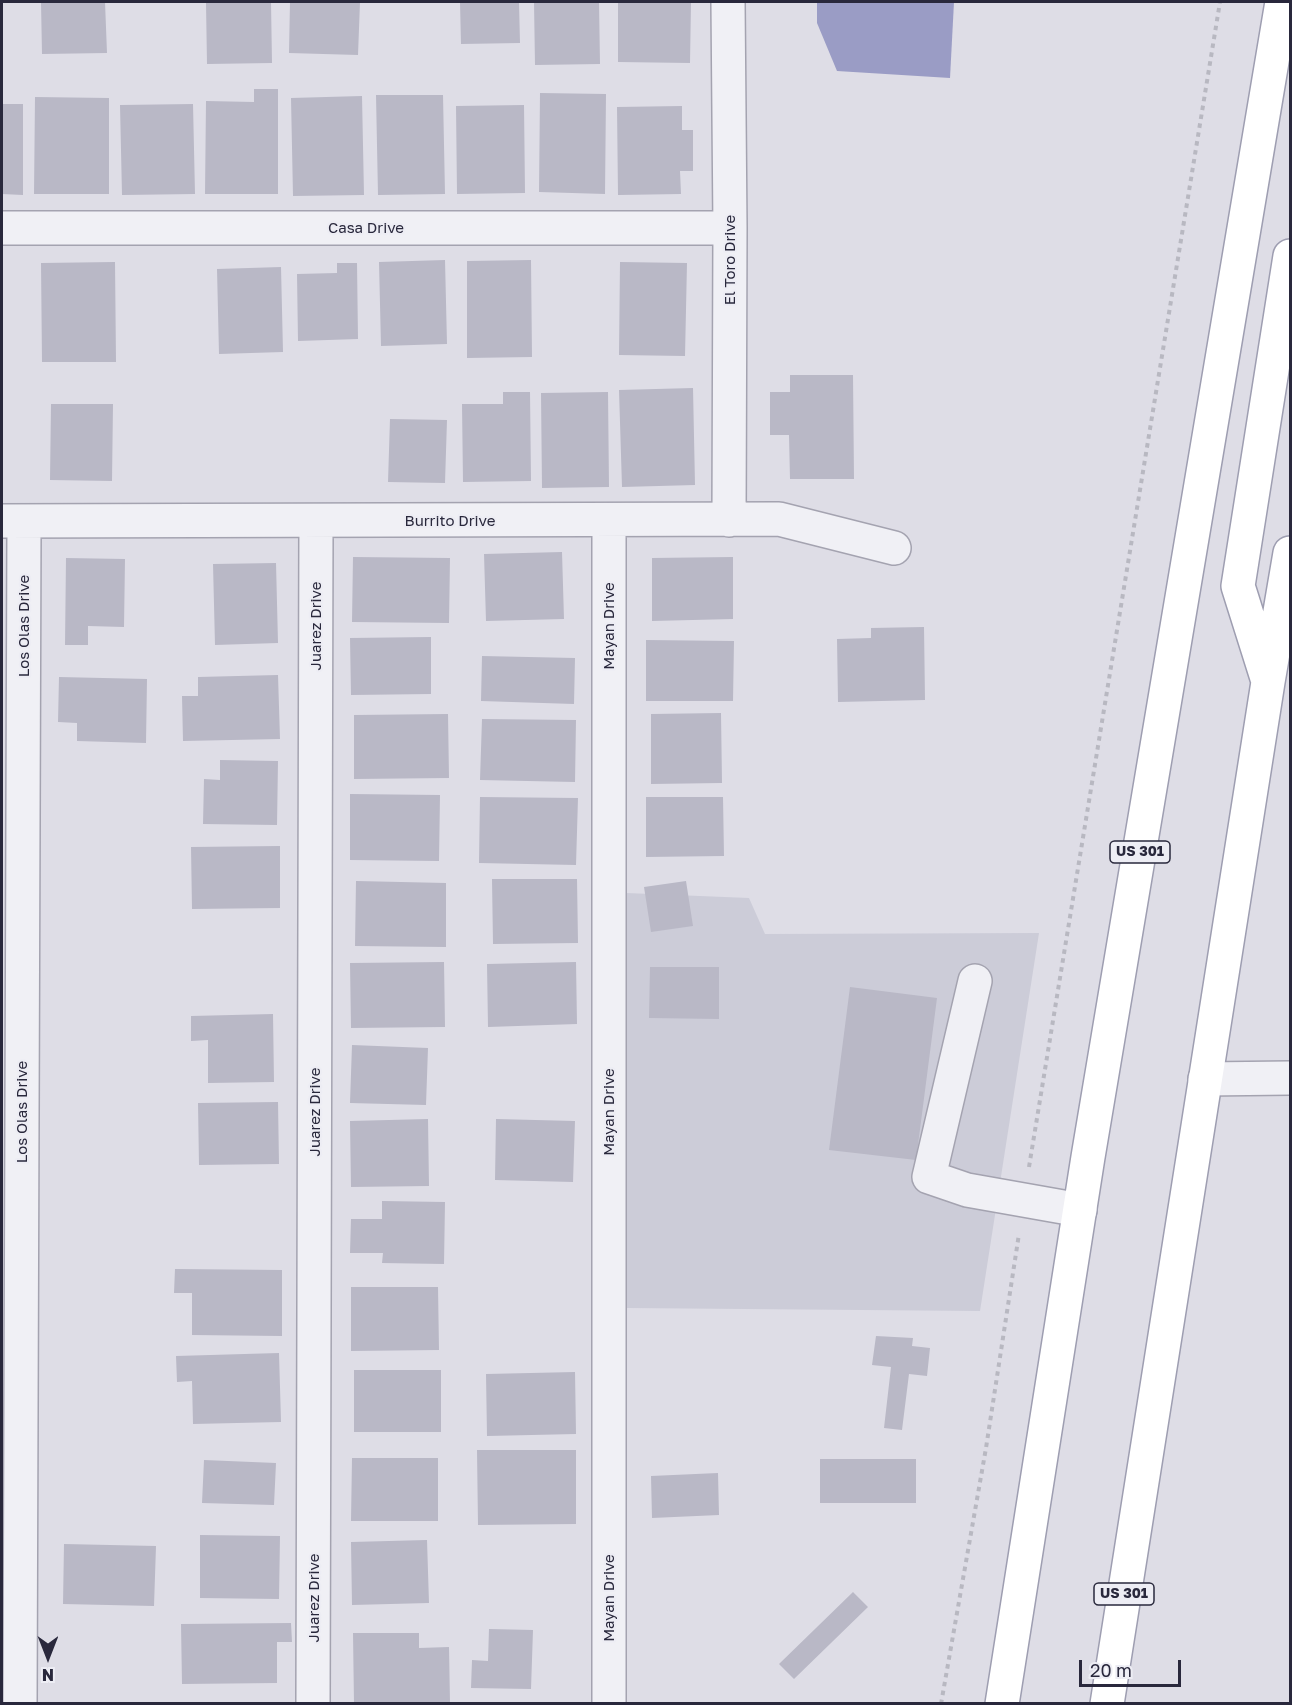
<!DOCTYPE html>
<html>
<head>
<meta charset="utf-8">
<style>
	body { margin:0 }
	#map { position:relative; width:1292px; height:1705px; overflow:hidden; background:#dedde6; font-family:"Golos Text",sans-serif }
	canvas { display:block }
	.frame { position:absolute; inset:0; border:3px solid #29283c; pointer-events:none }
	.north { position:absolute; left:18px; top:1627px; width:60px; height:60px; -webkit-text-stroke:4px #ededf4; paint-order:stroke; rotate:180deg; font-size:16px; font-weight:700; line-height:24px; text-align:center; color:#29283c }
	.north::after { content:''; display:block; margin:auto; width:21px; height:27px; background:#29283c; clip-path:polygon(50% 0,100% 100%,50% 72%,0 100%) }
	.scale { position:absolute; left:1079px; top:1660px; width:102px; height:27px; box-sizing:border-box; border:3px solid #29283c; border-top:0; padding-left:8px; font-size:18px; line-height:21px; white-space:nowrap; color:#29283c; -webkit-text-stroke:4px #ededf4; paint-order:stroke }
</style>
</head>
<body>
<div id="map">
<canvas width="1292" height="1705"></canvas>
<div class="frame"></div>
<div class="north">N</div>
<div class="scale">20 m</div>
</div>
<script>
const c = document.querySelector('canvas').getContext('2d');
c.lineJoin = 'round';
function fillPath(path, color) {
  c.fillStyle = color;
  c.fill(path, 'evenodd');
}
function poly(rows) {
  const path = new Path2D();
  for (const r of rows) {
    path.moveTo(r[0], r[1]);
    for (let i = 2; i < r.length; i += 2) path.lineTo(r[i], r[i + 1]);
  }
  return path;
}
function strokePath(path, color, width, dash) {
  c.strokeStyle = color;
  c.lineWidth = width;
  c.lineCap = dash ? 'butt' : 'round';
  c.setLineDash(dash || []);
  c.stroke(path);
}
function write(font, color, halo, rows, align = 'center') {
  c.font = font + ' "Golos Text",sans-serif';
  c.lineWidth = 4.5;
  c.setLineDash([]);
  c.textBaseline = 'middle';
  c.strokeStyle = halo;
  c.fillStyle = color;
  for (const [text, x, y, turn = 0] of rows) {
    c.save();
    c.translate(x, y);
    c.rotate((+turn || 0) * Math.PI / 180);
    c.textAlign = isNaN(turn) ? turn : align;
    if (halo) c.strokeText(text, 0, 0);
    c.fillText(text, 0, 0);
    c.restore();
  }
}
const built = poly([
	[626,893,749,898,765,934,1039,933,980,1311,627,1308]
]);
const water = poly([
	[817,2,954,2,950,78,837,71,817,23]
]);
const building = poly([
	[41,2,105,2,107,53,42,54],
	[228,2,271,2,272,63,207,64,206,3,228,3],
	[290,2,360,2,358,55,289,53],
	[460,2,519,2,520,43,461,44],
	[534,2,599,2,600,64,535,65],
	[618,2,691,2,690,63,618,62],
	[254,89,278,89,278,194,205,194,206,101,254,102],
	[540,93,606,94,605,194,539,192],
	[376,95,443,95,445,194,378,195],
	[362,96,364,195,293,196,291,98],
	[35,97,109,98,109,194,34,194],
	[2,104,23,104,23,195,2,194],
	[193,104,195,194,122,195,120,105],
	[524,105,525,193,457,194,456,106],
	[682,106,682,130,693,130,693,171,680,171,681,194,618,195,617,107],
	[445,260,447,344,381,346,379,262],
	[531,260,532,357,467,358,467,261],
	[115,262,116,362,42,362,41,263],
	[620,262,687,263,685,356,619,355],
	[337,263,357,263,358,339,298,341,297,274,337,273],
	[281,267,283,352,219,354,217,269],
	[790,375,853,375,854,479,790,479,789,435,770,435,770,392,790,392],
	[693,388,695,485,622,487,619,390],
	[503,392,530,392,531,481,463,482,462,404,503,404],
	[608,392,609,487,542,488,541,393],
	[51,404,113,404,112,481,50,480],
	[390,419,447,420,445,483,388,482],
	[562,552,564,619,486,621,484,554],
	[353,557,450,558,449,623,352,622],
	[733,557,733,619,652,621,652,558],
	[66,558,125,559,124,627,88,626,88,645,65,645],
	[276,563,278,643,215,645,213,564],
	[924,627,925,700,838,702,837,639,871,638,871,628],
	[431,637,431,694,351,695,350,638],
	[646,640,734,641,733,701,646,701],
	[482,656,575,658,574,704,481,701],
	[278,675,280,739,183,741,182,696,198,696,198,677],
	[59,677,147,679,146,743,77,741,77,723,58,722],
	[721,713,722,783,651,784,651,714],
	[448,714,449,778,354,779,354,715],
	[482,719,576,720,575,782,480,780],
	[220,760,278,761,277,825,203,824,204,779,220,780],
	[350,794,440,795,439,861,350,860],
	[480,797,578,798,576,865,479,863],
	[646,797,723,797,724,856,646,857],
	[280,846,280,908,192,909,191,847],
	[492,879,577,879,578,943,493,944],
	[356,881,446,883,446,947,355,946],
	[686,881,693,926,651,932,644,887],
	[444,962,445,1027,351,1028,350,963],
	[576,962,577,1024,488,1027,487,964],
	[650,967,719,967,719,1019,649,1018],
	[850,987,937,998,916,1160,829,1150],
	[273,1014,274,1082,208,1083,208,1040,191,1041,191,1016],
	[352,1045,428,1048,426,1105,350,1103],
	[278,1102,279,1164,199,1165,198,1103],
	[428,1119,429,1186,351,1187,350,1121],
	[496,1119,575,1121,573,1182,495,1180],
	[382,1201,445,1202,444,1264,382,1263,383,1253,350,1253,351,1219,382,1219],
	[175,1269,282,1270,282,1336,192,1335,192,1293,174,1293],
	[351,1287,438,1287,439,1350,351,1351],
	[876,1336,913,1338,912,1346,930,1348,927,1376,909,1374,902,1430,884,1428,891,1367,872,1365],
	[279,1353,281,1422,193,1424,192,1381,177,1382,176,1356],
	[354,1370,441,1370,441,1432,354,1432],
	[575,1372,576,1434,487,1436,486,1374],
	[477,1450,576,1450,576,1524,478,1525],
	[352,1458,438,1458,438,1521,351,1521],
	[820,1459,916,1459,916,1503,820,1503],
	[204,1460,276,1463,274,1505,202,1503],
	[718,1473,719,1515,652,1518,651,1476],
	[200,1535,280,1536,279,1599,200,1598],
	[427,1540,429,1603,352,1605,351,1542],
	[64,1544,156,1546,154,1606,63,1604],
	[853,1592,868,1607,794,1679,779,1664],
	[291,1623,292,1642,277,1642,277,1683,182,1684,181,1624],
	[489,1629,533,1630,531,1689,471,1688,472,1660,488,1661],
	[353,1633,419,1633,419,1648,449,1647,450,1703,354,1704]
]);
const path = poly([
	[1029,1167,1220,2],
	[941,1704,986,1448,1019,1234]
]);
const minor = poly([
	[728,2,730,228,729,520],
	[2,228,730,228],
	[2,521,779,519,894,548],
	[609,521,609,1704],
	[975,981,929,1177,967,1190,1080,1210],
	[1205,1079,1290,1078],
	[20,1704,24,521],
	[313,1704,316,521]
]);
const major = poly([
	[1267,678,1238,586,1290,256],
	[1002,1704,1088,1157,1282,2],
	[1107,1704,1268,682,1290,553]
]);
const shields = [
	[1140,852,60],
	[1124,1594,60]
];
const shieldNames = [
	["US 301",1140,852],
	["US 301",1124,1594]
];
const streetNames = [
	["Casa Drive",366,228],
	["El Toro Drive",730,260,-90],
	["Burrito Drive",450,521],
	["Los Olas Drive",24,626,-90],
	["Juarez Drive",316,626,-90],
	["Mayan Drive",609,626,-90],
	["Los Olas Drive",22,1112,-90],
	["Juarez Drive",315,1112,-90],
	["Mayan Drive",609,1112,-90],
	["Juarez Drive",314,1598,-90],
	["Mayan Drive",609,1598,-90]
];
fillPath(built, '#ccccd8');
fillPath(water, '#9a9cc5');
fillPath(building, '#b9b8c6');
strokePath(minor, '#a4a3b0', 36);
strokePath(major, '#9e9eb1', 36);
strokePath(path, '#b8b8c1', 4, [4.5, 4.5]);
strokePath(minor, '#f0f0f5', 33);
strokePath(major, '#fff', 33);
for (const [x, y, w] of shields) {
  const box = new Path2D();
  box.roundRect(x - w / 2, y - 11, w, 22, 4.5);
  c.fillStyle = '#ededf4';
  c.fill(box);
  strokePath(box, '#29283c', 1.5);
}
write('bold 14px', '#29283c', null, shieldNames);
write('15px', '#29283c', '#ededf4', streetNames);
</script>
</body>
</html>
